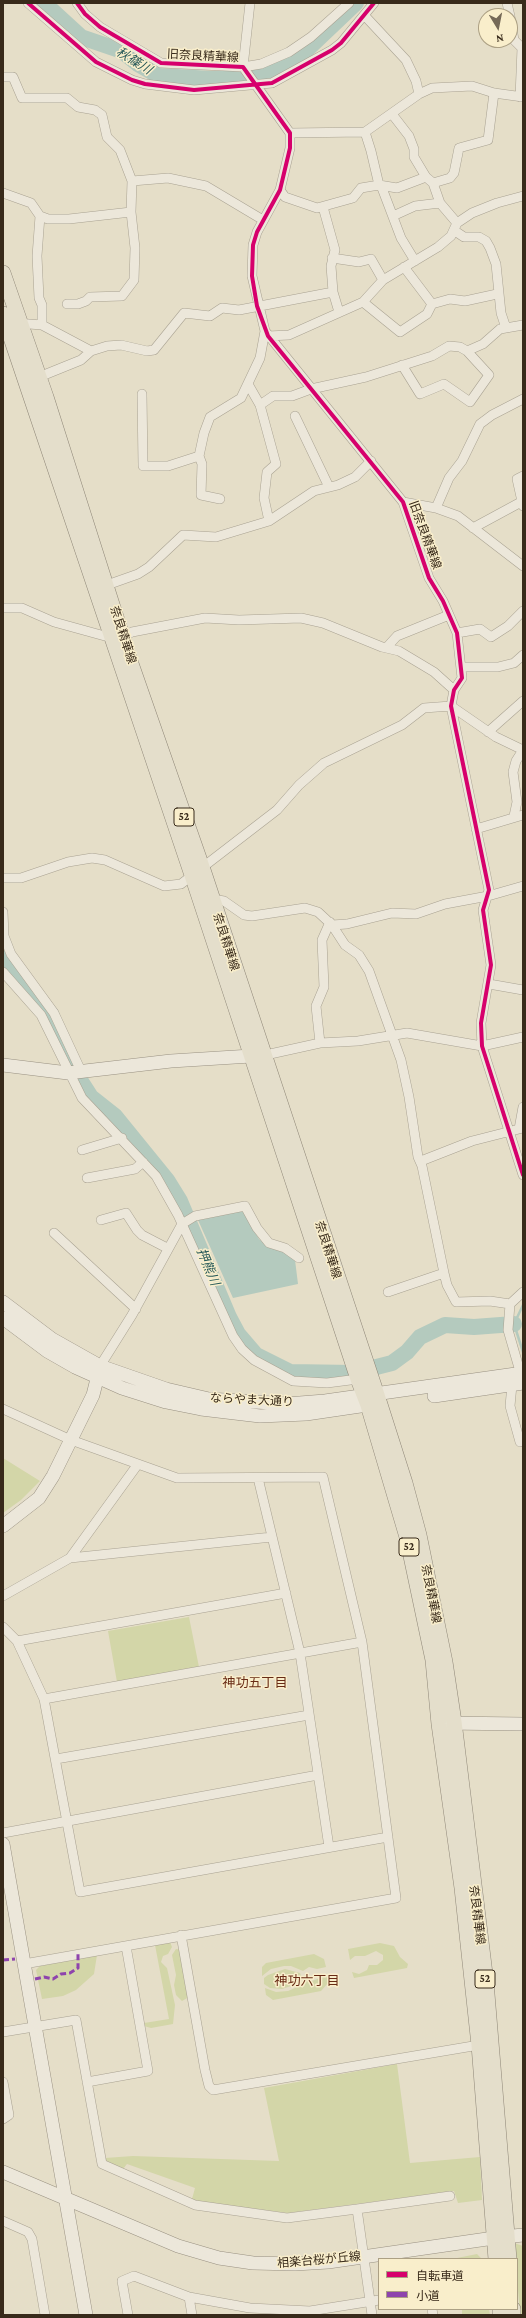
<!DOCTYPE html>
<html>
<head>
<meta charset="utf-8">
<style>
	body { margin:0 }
	#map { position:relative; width:526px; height:2318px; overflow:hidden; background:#e5dec8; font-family:"Crimson Pro","Noto Sans JP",serif }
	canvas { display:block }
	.frame { position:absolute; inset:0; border:4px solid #382a1a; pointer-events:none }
	.legend { position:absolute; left:378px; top:2258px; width:140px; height:52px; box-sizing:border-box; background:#f9eecb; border:1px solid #aca084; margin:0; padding:5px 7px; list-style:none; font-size:12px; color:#382a1a }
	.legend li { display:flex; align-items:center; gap:8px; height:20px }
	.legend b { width:20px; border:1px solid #aca084 }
	.north { position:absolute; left:478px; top:8px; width:40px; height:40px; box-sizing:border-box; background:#f9eecb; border:1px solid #aca084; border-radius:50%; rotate:170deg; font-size:11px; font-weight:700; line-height:16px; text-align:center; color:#382a1a }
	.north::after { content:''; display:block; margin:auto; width:14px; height:18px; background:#756957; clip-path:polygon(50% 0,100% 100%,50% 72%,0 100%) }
</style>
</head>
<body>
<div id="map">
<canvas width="526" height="2318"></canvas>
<div class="frame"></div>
<ul class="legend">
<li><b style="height:5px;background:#d6006c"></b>自転車道</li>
<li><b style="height:5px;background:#8e44ad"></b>小道</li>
</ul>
<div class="north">N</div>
</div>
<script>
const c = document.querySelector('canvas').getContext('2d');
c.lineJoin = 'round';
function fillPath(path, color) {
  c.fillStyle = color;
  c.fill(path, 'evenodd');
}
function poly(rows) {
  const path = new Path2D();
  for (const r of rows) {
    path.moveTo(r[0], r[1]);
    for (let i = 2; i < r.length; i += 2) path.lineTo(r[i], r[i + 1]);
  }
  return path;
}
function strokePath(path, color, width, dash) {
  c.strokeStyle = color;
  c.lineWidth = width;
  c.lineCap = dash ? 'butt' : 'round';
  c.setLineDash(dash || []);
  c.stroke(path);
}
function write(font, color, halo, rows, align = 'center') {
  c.font = font + ' "Crimson Pro","Noto Sans JP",serif';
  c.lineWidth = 3;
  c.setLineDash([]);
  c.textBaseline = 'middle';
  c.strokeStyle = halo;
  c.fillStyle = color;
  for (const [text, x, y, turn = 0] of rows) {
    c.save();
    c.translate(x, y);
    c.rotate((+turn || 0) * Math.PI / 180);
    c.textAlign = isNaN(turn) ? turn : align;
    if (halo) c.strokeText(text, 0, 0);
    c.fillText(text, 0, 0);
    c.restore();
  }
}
const green = poly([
	[3,1458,40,1481,21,1500,3,1513],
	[189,1617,199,1667,117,1682,108,1631],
	[170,1942,172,1947,168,1954,163,1956,161,1962,167,1968,175,2005,173,2024,151,2028,144,2026,144,2023,169,2019,155,1945],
	[380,1943,394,1946,400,1957,408,1964,407,1968,354,1978,352,1972,359,1974,367,1970,369,1965,377,1965,383,1960,383,1955,376,1951,365,1956,355,1956,350,1960,348,1949],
	[176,1949,181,1950,189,1997,182,2001,176,1995,174,1985,176,1975,172,1955],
	[314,1954,324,1959,326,1967,317,1969,309,1967,303,1971,291,1966,284,1966,271,1969,262,1976,262,1967,266,1963],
	[97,1955,94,1974,76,1990,63,1996,42,1999,36,1970,40,1966],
	[285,1969,300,1973,302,1979,294,1985,282,1989,270,1988,264,1984,264,1978,268,1975],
	[328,1975,328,1983,321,1991,273,2000,266,1995,265,1988,276,1992,288,1991,295,1988,305,1979,312,1981],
	[397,2064,410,2163,480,2157,482,2200,458,2203,454,2191,288,2213,201,2202,192,2199,195,2188,127,2164,123,2169,107,2162,105,2158,133,2156,279,2161,264,2088],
	[514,2243,523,2246,523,2315,520,2315],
	[477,2254,482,2259,458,2259,457,2258],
	[462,2309,489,2309,490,2315,462,2315]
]);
const water = poly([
	[242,1210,259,1239,268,1246,284,1252,295,1260,298,1284,233,1298,198,1220]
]);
const stream = poly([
	[523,1305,514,1324,523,1352]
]);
const river = poly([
	[44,3,81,37,122,51,138,64,159,76,212,79,239,78,268,71,296,60,356,3],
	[3,958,5,964,51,1014,73,1069,91,1097,115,1116,167,1180,180,1201,229,1317,238,1334,256,1355,290,1372,353,1373,392,1363,407,1352,420,1337,445,1325,474,1327,514,1324]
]);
const street = poly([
	[28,3,96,62,132,80,145,84,194,90,272,83,332,50,341,43,374,3],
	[77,3,85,14,100,27,161,63,243,67,261,64,289,52,311,37,349,3],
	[507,3,510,16],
	[364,15,406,60,416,81,419,94],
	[510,16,514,40,522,48,520,97],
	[243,67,290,133,290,148,280,190,257,232,253,245,252,276,265,331,403,502,429,578,443,601,457,633,462,678,454,690,451,706,489,890,483,910,491,965,481,1023,482,1046,523,1175],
	[243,67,250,3],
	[3,77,13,77,22,98,67,98,78,107,95,110,102,115,107,137,120,150,132,181,131,212,135,248,134,280,122,296,90,297,86,301,78,304,67,304],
	[392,114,409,136,414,149,414,157,426,177],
	[365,132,371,151,379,185,382,188,401,238,415,261],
	[290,133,365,132,419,94,432,88,472,86,494,93,523,97],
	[132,181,168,178,206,186,263,220],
	[433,183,440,203,457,223],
	[280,190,285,197,317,208,353,198,361,188,379,185,397,188,426,177,433,183,450,178,454,173,459,148,488,140,494,93],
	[3,193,31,203,40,216,37,256,39,298,42,305,42,325],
	[323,207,335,250,331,266,333,292,339,312],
	[40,216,48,219,69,219,131,212],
	[393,216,415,206,440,203],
	[455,231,464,237,479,237,486,241,490,248,496,264,501,313,506,328],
	[332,258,359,262,371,259,383,280],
	[404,267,432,304],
	[363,302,400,332,427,314,432,304,450,299,465,301,497,294],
	[16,323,42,325,91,351],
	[268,336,289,335,363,302,383,280,438,247,451,236,457,223,472,213,497,203,523,196],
	[402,365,420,394,444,384,470,402,489,375,467,351],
	[39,377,81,360,91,351,107,346,121,345,147,351,154,350,184,313,210,316,222,308,239,310,333,292],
	[248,384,260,405,276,464,267,472,264,498,269,521],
	[142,394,143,466,168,466,199,456,204,433,210,417,241,398,260,358,265,331],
	[260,405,273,396,292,396,311,389,366,377,432,356,449,346,460,347,467,351,483,344,500,329,523,325],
	[295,416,329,487],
	[199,456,202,464,201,495,220,499],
	[523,476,517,479,523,506],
	[403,502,436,508,458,516,523,566],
	[436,508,449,478,462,461,480,424,492,415,523,399],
	[473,528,521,502],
	[107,585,138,574,149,567,183,535,216,537,269,521,314,491,338,485,355,477,371,461],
	[3,608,22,608,54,622,112,638,123,637,132,632,205,618,239,620,301,618,323,623,382,647,399,651,434,672,454,690],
	[457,633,480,629,491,637,508,626,523,611],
	[387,647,397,636,449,615],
	[462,667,498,667,514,663,523,655],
	[488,732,523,701],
	[514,816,517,802,513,772,516,761,523,750],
	[476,829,523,815],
	[3,878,21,878,68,862,92,858,105,860,164,886,181,884,277,810,299,785,324,763,402,725,424,708,451,706,496,737,523,750],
	[212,899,224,901,244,915,252,916,305,908,318,912,332,925,345,945,359,955,369,971,401,1060,409,1097,418,1157,422,1166,444,1273],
	[3,912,4,936,11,954,54,1013,81,1071],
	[332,925,347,924,392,913,416,914,445,904,488,896,523,886],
	[3,972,41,1015,82,1098,156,1176,178,1215,233,1336,242,1349,254,1360,293,1381,327,1383,358,1379],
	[489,984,523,990],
	[320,1043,316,1006,324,987,322,940,330,922],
	[261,1056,320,1043,358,1041,407,1033,482,1046,523,1037],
	[519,1129,523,1107],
	[82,1150,122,1138],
	[421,1161,472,1141,523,1128],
	[87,1178,135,1169,143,1162],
	[101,1220,126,1213,137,1230,142,1235,167,1248],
	[54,1233,136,1309],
	[388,1292,444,1273,447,1285,456,1302,490,1301,510,1304],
	[523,1292,510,1304,508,1330,519,1368,523,1371],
	[100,1366,132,1315,182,1224,195,1216,245,1206,257,1228,269,1243,285,1248,299,1258],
	[512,1385,510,1406,520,1442],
	[3,1409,71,1440,177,1478,323,1477,362,1642,396,1898,24,1964],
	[258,1478,300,1653,329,1847],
	[70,1558,272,1537],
	[3,1596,70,1558,138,1464],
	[3,1627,17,1641,44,1699,80,1892,388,1837],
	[17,1641,286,1593],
	[44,1699,362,1642],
	[56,1759,309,1715],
	[3,1833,318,1775],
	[181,1935,205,2070,209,2086,213,2090,479,2045],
	[3,2032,76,2020,102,2164,195,2205,287,2218,357,2209,372,2315],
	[3,2082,9,2115,3,2119],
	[87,2082,148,2071,126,1946],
	[357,2209,450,2196],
	[3,2221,28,2232,32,2239,45,2315],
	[189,2297,192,2315],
	[432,2309,433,2315],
	[128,2315,122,2281,134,2276,189,2297,250,2308,310,2311,379,2300]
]);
const secondary = poly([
	[3,1065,68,1073,171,1061,251,1056],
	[3,1302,52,1339,100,1366,166,1389,209,1399,287,1404,325,1401,523,1373],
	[3,1318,47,1351,75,1367,122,1388,166,1402,201,1409,260,1416,306,1414,367,1405],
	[434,1396,523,1383],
	[3,1526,39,1498,53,1476,93,1395,99,1371],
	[445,1723,523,1724],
	[3,1844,86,2315],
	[3,2172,178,2246,219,2258,253,2263,295,2264,328,2262,494,2238,523,2235]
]);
const primary = poly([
	[3,273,46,397,129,658,202,867,377,1395,405,1483,419,1535,445,1662,454,1722,486,1982,509,2259],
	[3,314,192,875,358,1379,368,1405,407,1537,433,1660,439,1724,462,1888,479,2045,496,2259],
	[500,2309,500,2315],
	[513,2309,513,2315]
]);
const quiet = poly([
	[3,1960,15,1959],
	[35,1979,44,1977,53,1979,61,1974,70,1973,78,1968,78,1954]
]);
const cycleway = poly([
	[28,3,96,62,132,80,145,84,194,90,272,83,332,50,341,43,374,3],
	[77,3,85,14,100,27,161,63,243,67,290,133,290,148,280,190,257,232,253,245,252,276,257,306,268,336,403,502,429,578,443,601,457,633,462,678,454,690,451,706,489,890,483,910,491,965,481,1023,482,1046,523,1175]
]);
const shields = [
	[184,817,20],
	[409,1547,20],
	[485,1979,20]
];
const shieldNames = [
	["52",184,817],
	["52",409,1547],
	["52",485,1979]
];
const streetNames = [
	["旧奈良精華線",203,56,3],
	["旧奈良精華線",425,535,70],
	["奈良精華線",123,635,72],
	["奈良精華線",226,942,72],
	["奈良精華線",328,1250,72],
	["ならやま大通り",252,1400,3],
	["奈良精華線",431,1594,79],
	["奈良精華線",477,1915,83],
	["相楽台桜が丘線",319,2260,-5]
];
const waterNames = [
	["秋篠川",134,61,32],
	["押熊川",208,1267,67]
];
const neighbourhoodNames = [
	["神功五丁目",255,1683],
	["神功六丁目",307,1981]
];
fillPath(green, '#d3d6a8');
fillPath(water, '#b4cabe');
strokePath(stream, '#b4cabe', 2.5);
strokePath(river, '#b4cabe', 16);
strokePath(street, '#a9a292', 10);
strokePath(secondary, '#999182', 14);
strokePath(primary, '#8f8778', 16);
strokePath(street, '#ece7da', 9);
strokePath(secondary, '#ece7da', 13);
strokePath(primary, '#e4decb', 15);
strokePath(quiet, '#8e44ad', 3, [6, 3]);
strokePath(cycleway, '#d6006c', 4);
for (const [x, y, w] of shields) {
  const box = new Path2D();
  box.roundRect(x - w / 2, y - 9, w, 18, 3);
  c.fillStyle = '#f9eecb';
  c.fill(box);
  strokePath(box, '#382a1a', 1);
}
write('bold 11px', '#382a1a', null, shieldNames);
write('12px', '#382a1a', '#f9eecb', streetNames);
write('italic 13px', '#275959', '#f9eecb', waterNames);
write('13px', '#682b15', '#f9eecb', neighbourhoodNames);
</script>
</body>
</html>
